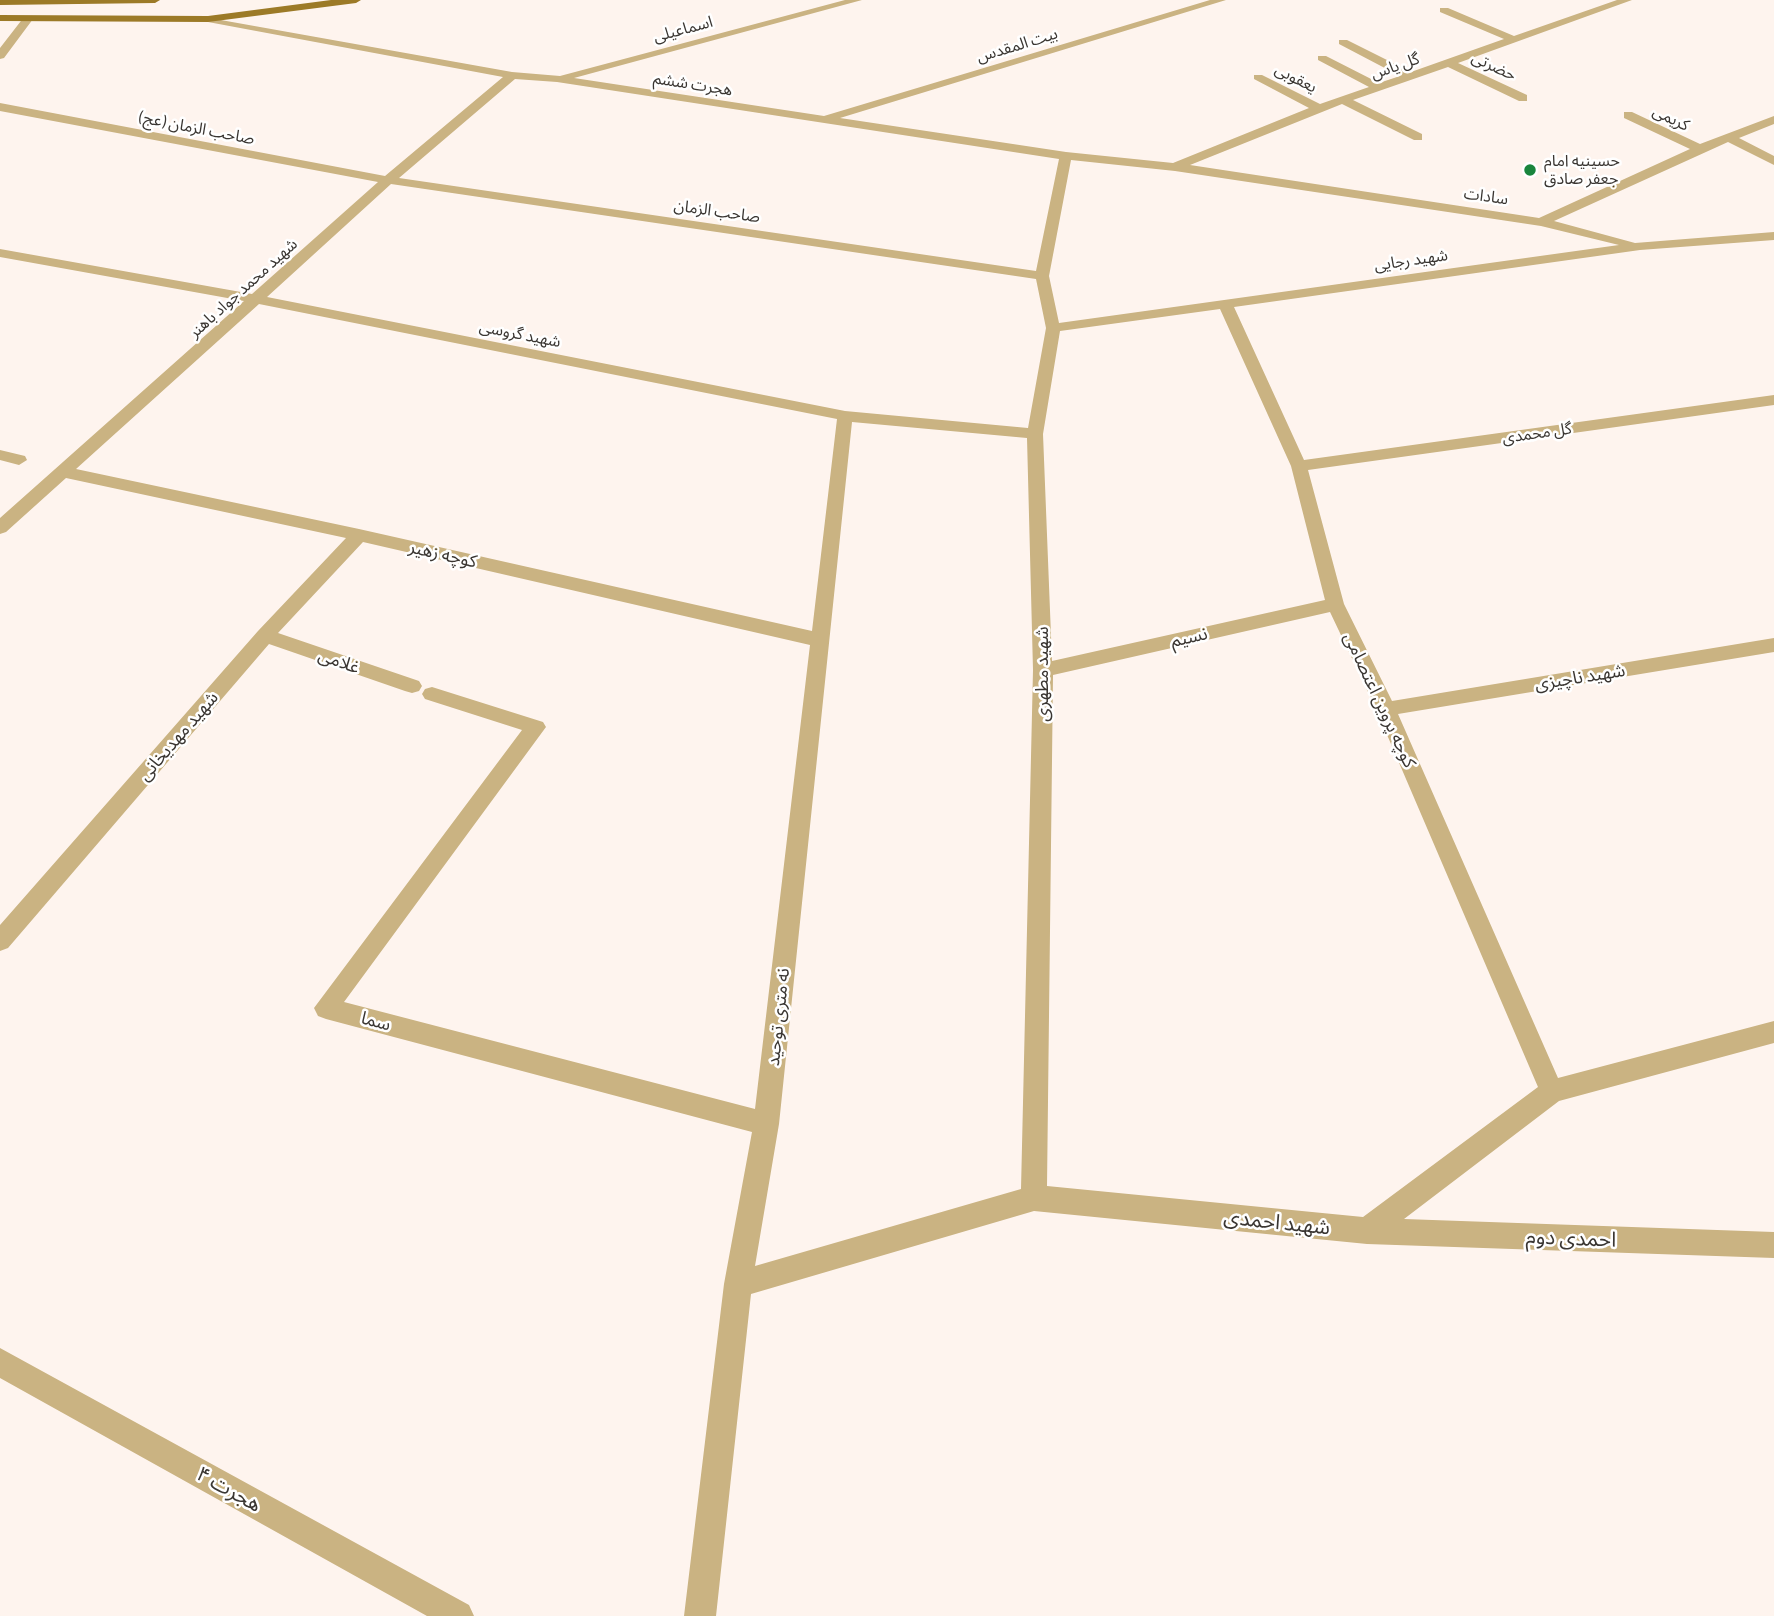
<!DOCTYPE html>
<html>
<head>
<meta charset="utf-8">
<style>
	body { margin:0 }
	canvas { display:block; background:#fef4ee }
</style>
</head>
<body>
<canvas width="1774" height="1616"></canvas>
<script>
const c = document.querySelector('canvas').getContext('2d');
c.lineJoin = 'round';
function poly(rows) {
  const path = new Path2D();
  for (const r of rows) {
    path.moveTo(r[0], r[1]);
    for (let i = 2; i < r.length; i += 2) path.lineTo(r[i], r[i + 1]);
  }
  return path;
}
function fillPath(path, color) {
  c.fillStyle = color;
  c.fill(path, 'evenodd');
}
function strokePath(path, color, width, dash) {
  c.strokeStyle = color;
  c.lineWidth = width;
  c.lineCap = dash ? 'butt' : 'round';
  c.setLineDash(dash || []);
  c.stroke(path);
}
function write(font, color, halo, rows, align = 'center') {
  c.font = font + ' Barlow,"Noto Sans Arabic",sans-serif';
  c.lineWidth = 5;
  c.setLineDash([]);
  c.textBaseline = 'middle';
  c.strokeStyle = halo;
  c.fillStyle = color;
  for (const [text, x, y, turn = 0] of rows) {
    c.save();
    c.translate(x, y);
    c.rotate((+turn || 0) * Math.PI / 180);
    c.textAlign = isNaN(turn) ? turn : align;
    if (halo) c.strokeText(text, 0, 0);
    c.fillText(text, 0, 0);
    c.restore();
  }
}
const minor = poly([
	[845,0,862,0,574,78,824,116,1210,0,1226,0,840,118,1066,152,1173,163,1309,108,1254,79,1254,75,1262,75,1320,104,1369,87,1318,60,1318,56,1326,56,1379,83,1400,76,1339,44,1339,40,1347,40,1411,72,1504,39,1440,12,1440,8,1448,8,1514,36,1617,0,1632,0,1458,63,1527,95,1527,101,1519,101,1448,67,1353,100,1422,134,1422,140,1414,140,1342,104,1190,165,1539,218,1690,149,1624,118,1624,112,1632,112,1700,144,1774,116,1774,124,1739,138,1774,156,1774,165,1728,142,1554,221,1635,243,1774,232,1774,240,1640,250,1234,307,1304,460,1774,395,1774,405,1308,470,1344,604,1392,701,1774,638,1774,652,1398,714,1558,1078,1774,1021,1774,1043,1559,1101,1404,1219,1774,1232,1774,1258,1367,1244,1034,1211,751,1294,716,1616,684,1616,724,1284,752,1132,326,1019,318,1016,314,1008,522,730,425,699,422,694,425,689,432,687,543,722,546,727,344,1002,755,1109,810,645,363,542,278,633,419,681,422,686,419,691,412,693,405,691,269,644,8,948,0,951,0,925,258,631,346,538,66,478,6,532,0,534,0,518,244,301,0,257,0,249,252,294,378,182,0,111,0,103,385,176,503,77,208,22,203,19,204,17,512,72,560,76,845,0],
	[515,79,557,82,1059,159,1036,271,399,178,515,79],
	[1071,160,1175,171,1541,226,1619,245,1059,323,1049,276,1071,160],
	[391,184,1036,279,1046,328,1028,428,845,411,267,297,391,184],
	[259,304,837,419,812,631,359,529,76,469,259,304],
	[1220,309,1291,466,1325,600,1052,661,1043,434,1060,331,1220,309],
	[852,422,1027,438,1033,670,1021,1189,755,1266,779,1124,852,422],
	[1330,612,1376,709,1538,1087,1363,1217,1047,1186,1053,675,1330,612],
	[24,17,33,19,4,58,0,59,0,48,24,17],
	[0,450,25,456,27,460,19,465,0,460,0,450],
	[0,1348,469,1605,474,1616,427,1616,0,1378,0,1348]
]);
const major = poly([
	[0,0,160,0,155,3,0,5,0,0],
	[331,0,361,0,356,3,208,22,0,21,0,15,208,16,331,0]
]);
const markers = [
	[1530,170,7,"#19853c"]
];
const farStreetnames = [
	["اسماعیلی",683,29,-15],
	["بیت المقدس",1017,45,-17],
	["گل یاس",1395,66,-19],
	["حضرتی",1494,66,25],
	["یعقوبی",1296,78,27],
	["هجرت ششم",693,84,9],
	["کریمی",1671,118,26],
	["صاحب الزمان (عج)",197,128,11],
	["سادات",1486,196,8],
	["صاحب الزمان",717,211,8],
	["شهید رجایی",1411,260,-8],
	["شهید محمد جواد باهنر",243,288,-42],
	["شهید گروسی",520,334,11],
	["گل محمدی",1537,433,-8]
];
const farPoinames = [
	["حسینیه امام",1544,161],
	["جعفر صادق",1544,179]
];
const streetNames = [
	["کوچه زهیر",443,554,13],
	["نسیم",1189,637,-13],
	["غلامی",339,661,19],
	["شهید مطهری",1042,674,-90],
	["شهید ناچیزی",1580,677,-9],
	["کوچه پروین اعتصامی",1380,700,65],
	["شهید مهدیخانی",178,736,-49],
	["نه متری توحید",778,1017,-84],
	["سما",376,1021,15]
];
const nearStreetnames = [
	["شهید احمدی",1277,1222,6],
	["احمدی دوم",1571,1238,2],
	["هجرت ۴",229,1489,29]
];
fillPath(minor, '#cab382');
fillPath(major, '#9c7a27');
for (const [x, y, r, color] of markers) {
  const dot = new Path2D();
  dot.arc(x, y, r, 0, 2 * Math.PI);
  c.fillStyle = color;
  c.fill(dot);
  strokePath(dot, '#fff', 2.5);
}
write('16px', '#3a3632', '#fff', farStreetnames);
write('16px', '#3a3632', '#fff', farPoinames, 'left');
write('18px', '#3a3632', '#fff', streetNames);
write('21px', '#3a3632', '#fff', nearStreetnames);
</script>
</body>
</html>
